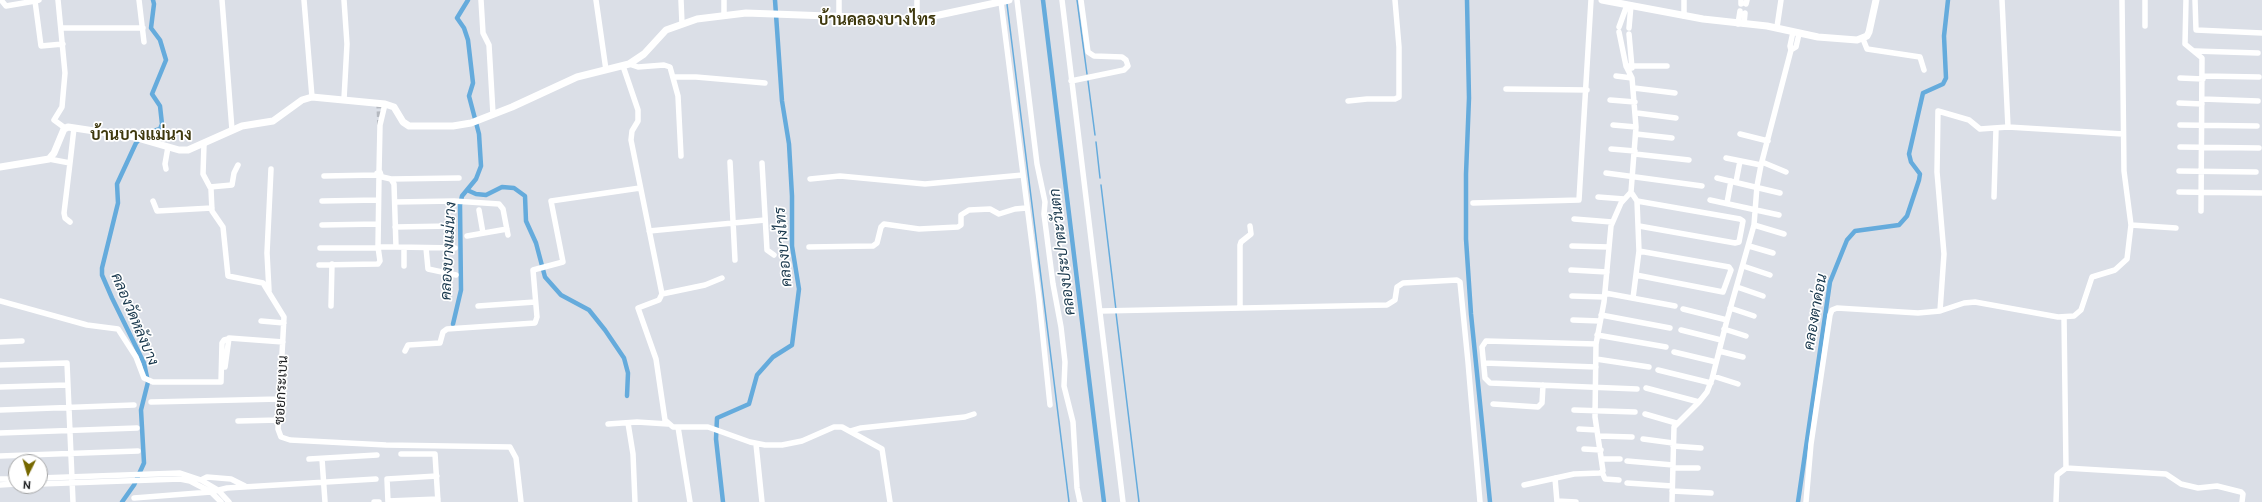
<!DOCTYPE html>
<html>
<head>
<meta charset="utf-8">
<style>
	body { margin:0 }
	#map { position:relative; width:2262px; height:502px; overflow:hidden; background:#dbdfe7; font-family:Ubuntu,sans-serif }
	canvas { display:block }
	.north { position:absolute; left:8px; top:454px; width:40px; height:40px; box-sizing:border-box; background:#fff; border:1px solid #a3a4a5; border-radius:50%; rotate:185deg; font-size:11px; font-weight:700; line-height:16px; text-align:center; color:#1a1c1e }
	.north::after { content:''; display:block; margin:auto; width:14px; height:18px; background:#766800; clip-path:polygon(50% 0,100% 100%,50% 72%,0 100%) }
</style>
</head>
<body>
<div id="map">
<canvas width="2262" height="502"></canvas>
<div class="north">N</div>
</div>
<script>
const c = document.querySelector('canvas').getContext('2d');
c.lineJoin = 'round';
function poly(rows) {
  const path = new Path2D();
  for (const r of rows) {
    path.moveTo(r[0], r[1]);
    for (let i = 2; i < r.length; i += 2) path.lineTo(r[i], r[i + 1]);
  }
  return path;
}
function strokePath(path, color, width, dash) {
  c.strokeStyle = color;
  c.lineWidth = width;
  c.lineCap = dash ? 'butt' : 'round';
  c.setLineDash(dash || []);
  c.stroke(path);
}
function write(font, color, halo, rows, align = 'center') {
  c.font = font + ' Ubuntu,Sarabun,sans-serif';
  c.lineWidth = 3.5;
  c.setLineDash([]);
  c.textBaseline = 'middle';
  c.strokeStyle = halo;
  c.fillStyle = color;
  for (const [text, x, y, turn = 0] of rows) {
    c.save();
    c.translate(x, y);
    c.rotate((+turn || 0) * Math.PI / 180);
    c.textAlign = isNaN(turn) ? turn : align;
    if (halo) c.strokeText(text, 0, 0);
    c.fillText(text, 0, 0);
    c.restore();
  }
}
const stream = poly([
	[1077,0,1087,74],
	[1007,4,1069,502],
	[1088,81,1095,135],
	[1096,142,1100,178],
	[1101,185,1116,310],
	[1116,313,1139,502]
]);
const canal = poly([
	[1043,0,1104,502],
	[1467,0,1469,98,1466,174,1466,239,1471,314,1490,502],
	[467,190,476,194,486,195,502,187,514,188,525,196,526,221,536,243,545,277,561,295,589,310,605,330,624,358,628,373,627,396],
	[453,324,461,290,460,205,462,196,476,179,481,166,479,134,469,96,473,83,468,40,464,28,457,18,468,0],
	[122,502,134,485,144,463,141,410,148,382,144,363,112,298,102,275,102,268,118,203,117,184,136,143,144,134,160,129,162,124,160,106,152,94,166,60,160,40,151,28,154,4,153,0],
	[723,502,716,439,717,418,749,404,757,375,773,357,792,345,799,289,792,246,792,196,789,144,782,101,775,0],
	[1798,502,1830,282,1847,240,1855,231,1899,225,1907,216,1919,180,1920,174,1911,162,1909,154,1923,93,1943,84,1946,78,1944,36,1948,0]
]);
const minorTunnel = poly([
	[379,103,380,125]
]);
const minor = poly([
	[1,0,6,6,35,1],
	[39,0,35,1,41,46,63,44],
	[58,0,65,73,62,107,54,120,65,128],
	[139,0,144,42],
	[222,0,232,130],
	[304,0,312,97],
	[481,0,483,33,489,45,493,114],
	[596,0,606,70],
	[681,0,682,24],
	[724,0,724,14],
	[917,0,917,18],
	[1017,0,1037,164,1045,202,1044,214,1053,284,1061,327,1065,362,1064,386,1073,422,1077,488,1080,502],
	[1062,0,1123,502],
	[2002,0,2008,127],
	[2145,0,2145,26],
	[2186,0,2185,44,2202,58,2201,211],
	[2195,0,2196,30,2262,33],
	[1001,2,1039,299,1050,405],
	[1741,4,1741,0],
	[1746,4,1747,0],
	[839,16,839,0],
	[1684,16,1684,0],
	[1738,24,1740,11],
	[1744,24,1745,13],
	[1619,27,1627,5],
	[1777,27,1781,0],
	[61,28,143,28],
	[1629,28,1631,5],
	[1629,34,1632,68],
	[1863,39,1867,49,1920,57,1924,70],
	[1791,50,1796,47,1799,34],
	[2195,51,2258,53],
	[629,64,638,67,664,65,670,67,678,96,681,156],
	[623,66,638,110,638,121,632,131,631,140,662,294,659,300,638,308,656,359,665,420,673,427,708,427,750,442,765,445,782,445,802,441,834,427,842,427,882,449,890,502],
	[1626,66,1667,66],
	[1616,76,1632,78],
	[2203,76,2259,77],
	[674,77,696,77,765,83],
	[2180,78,2203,79],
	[1071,81,1124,70,1128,66,1126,60,1122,57,1094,56,1088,52,1081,0],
	[1634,88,1675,93],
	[1506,89,1587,90],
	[344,99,347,44,344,0],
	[2202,99,2258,101],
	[1610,100,1635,102],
	[1348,101,1367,99,1395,99,1399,97,1399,47,1395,0],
	[2179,103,2202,104],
	[1637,113,1676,118],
	[1613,125,1636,127],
	[2180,125,2257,126],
	[1636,134,1672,138],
	[1740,134,1768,141],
	[204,144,203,174,211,189,212,211,223,227,228,276,263,283,284,317,278,429,281,437,290,440,386,445,510,447,516,458,521,502],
	[2180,147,2259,148],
	[1611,149,1635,151],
	[1635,154,1689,160],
	[1726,158,1761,165],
	[49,159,70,163,64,213,65,218,70,222],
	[730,162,735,260],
	[1762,162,1786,172],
	[70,163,74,128],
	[762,163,767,250,774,255],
	[166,169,165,164,168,147],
	[2179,171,2256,172],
	[379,172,380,125,385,104],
	[1606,173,1702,186],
	[324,176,377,175],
	[379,176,378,247,396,247,394,184,391,179,378,176,377,173,380,172,381,175],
	[1717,178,1780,193],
	[391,179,459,178],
	[810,179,840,176,925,184,1023,175],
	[1736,182,1740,161],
	[210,187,232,185,234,173,238,165],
	[1631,192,1637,201,1740,219,1743,221,1739,242,1735,243,1639,226],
	[2179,192,2262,193],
	[1598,197,1624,199],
	[1994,197,1996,129],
	[1710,200,1779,215],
	[153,201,157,211,212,208],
	[322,201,378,200],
	[395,202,454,201,499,204,503,209,508,235],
	[1473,203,1579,200,1591,0],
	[1727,203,1731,181],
	[479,210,483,233],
	[1574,219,1612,222],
	[322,225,378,224],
	[1754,225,1784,234],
	[2131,225,2176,228],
	[395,227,451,226],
	[649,231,765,220],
	[467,236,507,229],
	[1572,246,1609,247],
	[1749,246,1773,253],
	[396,247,455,248],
	[809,247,873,246,877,243,881,227,884,224,919,229,958,227,961,225,961,215,969,210,990,209,999,214,1015,209,1026,208],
	[320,248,378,248],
	[426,248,428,269,456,275],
	[319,265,378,264,380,261,378,247],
	[404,266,404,248],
	[1743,266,1770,275],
	[1571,270,1607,272],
	[1636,275,1723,292,1731,270,1729,267,1639,251],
	[1737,287,1763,296],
	[269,291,267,253,271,169],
	[1605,293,1675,306],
	[662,294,705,285,722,278],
	[1572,296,1604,297],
	[1633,298,1639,251,1637,201],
	[0,301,87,325,118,329,136,357,144,378,153,382,221,382,222,343,224,340,228,339],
	[331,306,332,264],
	[478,306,535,302],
	[1240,307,1240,245,1241,242,1251,234,1250,226],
	[1730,308,1754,316],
	[1683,309,1727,320],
	[1100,311,1387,305,1395,300,1397,287,1403,283,1457,280,1460,282,1468,362,1480,502],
	[1940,311,1944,254,1937,172,1938,111,1969,120,1980,129,2008,127,2123,134],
	[1601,315,1670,328],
	[2064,317,2066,468],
	[1573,320,1600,321],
	[261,321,284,323],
	[1724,329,1746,336],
	[1681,330,1721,340],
	[1597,335,1666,347],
	[0,342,22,341],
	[1596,344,1486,341,1482,347,1485,378,1490,383,1637,389],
	[405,351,408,345,440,343,443,332,447,329,535,323,537,317,533,270,563,262,551,201,640,188],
	[1719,351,1743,357],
	[1674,352,1716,362],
	[1596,359,1649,367],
	[1484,363,1596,367],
	[0,365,67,363,73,502],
	[225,367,229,338,283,342],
	[1658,370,1711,383],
	[1713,376,1738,384],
	[0,387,68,385],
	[1646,388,1699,402],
	[151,402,280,399],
	[1493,404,1538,407,1542,403,1543,385],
	[0,410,134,405],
	[1574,410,1635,412],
	[1645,414,1676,423],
	[238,421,279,420],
	[628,423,633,454,635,502],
	[608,424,637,422,668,424],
	[678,427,690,502],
	[1579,429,1597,430],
	[851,431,861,428,965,417,974,414],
	[0,433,137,428],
	[1598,436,1632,437],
	[1643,439,1673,443],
	[756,444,762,502],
	[1673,446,1701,448],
	[1584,449,1601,450],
	[401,454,435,454,438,502],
	[0,456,138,451],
	[309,459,377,455],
	[322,459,325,502],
	[1602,459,1620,459],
	[1627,461,1673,465],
	[1673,468,1698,468],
	[1602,472,1605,479,1619,480],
	[40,478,180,473,201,480,218,490,229,502],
	[1555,478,1557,502],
	[0,479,16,479],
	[201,480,207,477,231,479,245,486],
	[1627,483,1672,486],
	[40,484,180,479,190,481,211,492,221,502],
	[0,485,16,484],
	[1524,485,1574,474,1600,473,1603,471,1595,417,1596,344,1604,302,1611,226,1621,203,1631,192,1636,127,1632,78,1626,66,1619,32],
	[1672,491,1711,493],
	[134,498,211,492,227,488,376,479],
	[388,501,438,499],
	[1557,501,1576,502],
	[374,502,379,502],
	[388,502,387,479,437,476],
	[1672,502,1674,427,1699,402,1707,392,1712,379,1727,320,1754,225,1757,186,1761,165,1791,50,1790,46,1793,32],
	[1806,502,1811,444,1830,315,1832,310,1837,308,1918,313,1940,311,1964,303,1975,302,2058,317,2074,316,2081,310,2092,277,2115,270,2127,259,2131,225,2124,171,2122,0],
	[2056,502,2057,475,2066,468,2166,474,2181,484,2198,488,2217,486,2241,492,2243,494,2242,502]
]);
const tertiary = poly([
	[1602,0,1703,19,1767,26,1818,37,1857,40,1867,36,1869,32,1876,0],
	[0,167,49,159,54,153,64,129,68,127,134,137,179,150,188,150,242,126,273,121,302,100,312,97,385,104,394,107,403,122,409,126,453,126,471,123,512,107,577,77,629,64,644,54,666,30,697,19,746,13,911,19,939,15,1009,0]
]);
const streetNames = [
	["ซอยกระเบน",281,390,-87]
];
const waterNames = [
	["คลองบางไทร",783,247,-95],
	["คลองบางแม่นาง",448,251,-87],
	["คลองประปาตะวันตก",1062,252,-97],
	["คลองตาด่อน",1815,312,-80],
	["คลองวัดหลังบาง",135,319,67]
];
const quarterNames = [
	["บ้านคลองบางไทร",877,20],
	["บ้านบางแม่นาง",141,135]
];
strokePath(stream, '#65abdc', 1.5);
strokePath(canal, '#65abdc', 4.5);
strokePath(minorTunnel, '#b4b8bf', 5.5, [5.5, 3]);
strokePath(minor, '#fff', 5.5);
strokePath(tertiary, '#fff', 7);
write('14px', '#1a1c1e', '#fff', streetNames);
write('italic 15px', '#18374c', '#fff', waterNames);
write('bold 16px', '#3e380d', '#fff', quarterNames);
</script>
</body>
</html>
